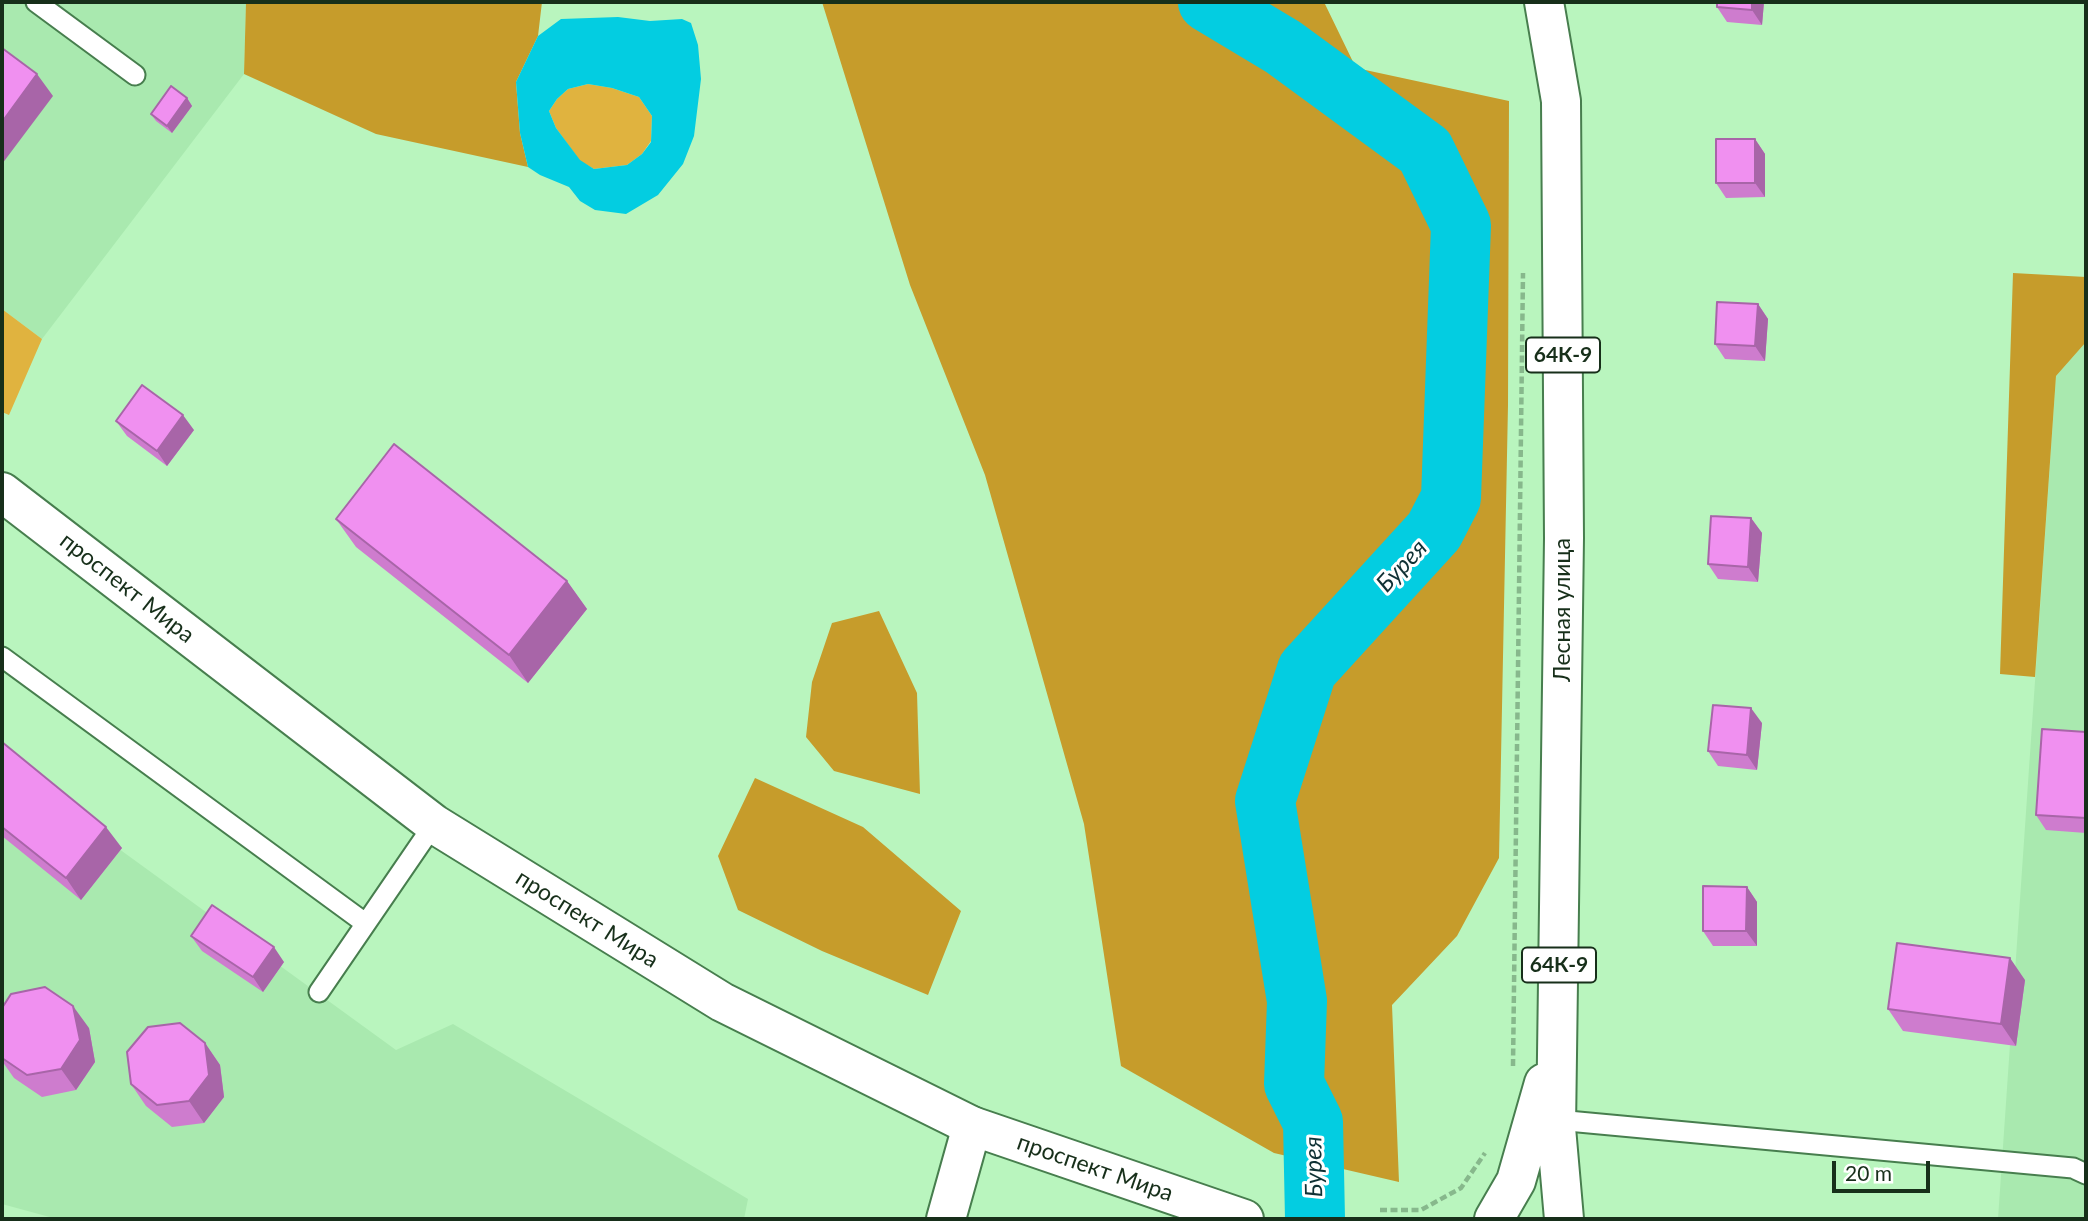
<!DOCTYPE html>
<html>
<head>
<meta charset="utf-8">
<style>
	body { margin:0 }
	#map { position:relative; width:2088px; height:1221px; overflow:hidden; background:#b9f5be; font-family:Lato,sans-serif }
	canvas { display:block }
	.frame { position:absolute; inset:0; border:4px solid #172f1a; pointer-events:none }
	.scale { position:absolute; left:1832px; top:1161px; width:98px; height:32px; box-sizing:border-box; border:4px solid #172f1a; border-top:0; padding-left:9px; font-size:21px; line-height:24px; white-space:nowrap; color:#172f1a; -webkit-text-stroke:5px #fff; paint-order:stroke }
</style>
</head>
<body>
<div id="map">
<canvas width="2088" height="1221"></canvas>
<div class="frame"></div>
<div class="scale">20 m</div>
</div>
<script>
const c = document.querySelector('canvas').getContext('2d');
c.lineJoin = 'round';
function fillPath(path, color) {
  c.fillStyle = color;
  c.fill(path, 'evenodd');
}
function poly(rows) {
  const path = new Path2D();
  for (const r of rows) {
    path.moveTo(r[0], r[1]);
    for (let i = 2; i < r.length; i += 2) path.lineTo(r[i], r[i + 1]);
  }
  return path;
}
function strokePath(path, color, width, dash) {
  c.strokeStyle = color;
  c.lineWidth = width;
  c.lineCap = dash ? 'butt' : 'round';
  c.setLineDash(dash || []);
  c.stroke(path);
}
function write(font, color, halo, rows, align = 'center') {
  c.font = font + ' Lato,sans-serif';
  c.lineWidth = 6;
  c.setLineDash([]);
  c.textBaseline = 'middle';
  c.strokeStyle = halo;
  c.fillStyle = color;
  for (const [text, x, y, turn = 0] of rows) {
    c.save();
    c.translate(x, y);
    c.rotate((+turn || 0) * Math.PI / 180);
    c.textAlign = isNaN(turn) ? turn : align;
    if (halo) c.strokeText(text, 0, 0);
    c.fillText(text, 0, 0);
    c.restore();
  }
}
const built = poly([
	[2,2,246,2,244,74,42,339,2,309],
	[2086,342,2086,1219,1998,1219,2056,376],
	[2,764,396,1050,453,1024,748,1199,744,1219,57,1219,2,1204]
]);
const green = poly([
	[588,84,612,88,639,97,652,116,651,141,642,154,627,165,594,169,580,161,556,128,549,111,557,99,568,89],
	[2,309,42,339,9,415,2,412]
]);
const forest = poly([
	[246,2,542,2,538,36,516,82,520,133,528,167,376,134,244,74],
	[822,2,1324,2,1356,68,1509,101,1508,405,1499,858,1457,936,1392,1005,1399,1182,1274,1153,1121,1066,1084,824,985,475,910,285],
	[2013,273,2086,277,2086,342,2056,376,2035,677,2000,674],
	[879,611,917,693,920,794,834,771,806,737,812,682,832,623],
	[755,778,863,827,961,911,928,995,822,951,738,910,718,856]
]);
const water = poly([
	[618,17,650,21,682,19,691,23,698,45,701,79,694,136,683,164,658,195,626,214,595,210,580,201,569,187,540,175,528,167,520,133,516,82,538,36,561,19],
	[588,84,612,88,639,97,652,116,651,142,642,154,627,165,594,169,580,160,556,128,549,111,557,99,568,89]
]);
const river = poly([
	[1208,2,1283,47,1425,151,1461,225,1451,498,1434,531,1307,670,1265,801,1297,1001,1294,1084,1313,1122,1315,1219]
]);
const path = poly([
	[1513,1066,1523,273],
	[1380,1210,1421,1210,1461,1188,1485,1153]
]);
const service = poly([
	[36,2,135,75],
	[2,657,365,923],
	[319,992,434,824],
	[1557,1120,2073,1168,2086,1174]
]);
const minor = poly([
	[946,1219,972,1126]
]);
const primary = poly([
	[1544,2,1561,101,1564,538,1556,1128,1564,1219],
	[2,492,434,824,722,1002,972,1126,1244,1219],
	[1494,1219,1516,1181,1544,1083]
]);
const wall = poly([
	[1764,2,1762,25,1727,22,1717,7],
	[187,98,192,106,172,133,156,121,151,114],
	[1755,139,1765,154,1765,197,1726,198,1716,183],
	[1758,304,1768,319,1765,361,1725,359,1715,344],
	[116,421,194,430,167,466,127,436],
	[1751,518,1762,533,1758,582,1718,579,1708,564],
	[336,519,567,581,587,609,528,683,356,547],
	[1762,723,1757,770,1718,766,1708,751],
	[2086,732,2086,833,2046,830,2036,815],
	[2,742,122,848,81,900,2,836],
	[1747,887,1757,902,1757,946,1713,946,1703,931],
	[191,936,284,962,263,992,202,951],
	[2025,980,2016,1046,1903,1031,1888,1009],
	[89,1028,95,1062,76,1090,42,1097,14,1078,2,1061,2,1058],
	[205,1043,220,1065,224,1097,204,1123,172,1127,146,1106,131,1084]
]);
const shadedWall = poly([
	[1752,2,1764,2,1762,25,1752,10],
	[37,74,53,96,2,164,2,122],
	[187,98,192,106,172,133,167,126],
	[1755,139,1765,154,1765,197,1755,183],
	[1758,304,1768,319,1765,361,1755,346],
	[183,415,194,430,167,466,157,451],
	[1751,518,1762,533,1758,582,1748,567],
	[567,581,587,609,528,683,509,655],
	[1751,708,1762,723,1757,770,1747,755],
	[106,827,122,848,81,900,66,878],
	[1747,887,1757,902,1757,946,1746,931],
	[274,947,284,962,263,992,253,977],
	[2010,958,2025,980,2016,1046,2001,1024],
	[73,1006,89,1028,95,1062,76,1090,61,1069],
	[205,1043,220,1065,224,1097,204,1123,189,1101]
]);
const building = poly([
	[1717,2,1752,2,1752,10,1717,7,1717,2],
	[2,48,37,74,2,122,2,48],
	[171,86,187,98,167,126,151,114,171,86],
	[1716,139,1755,139,1755,183,1716,183,1716,139],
	[1717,302,1758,304,1755,346,1715,344,1717,302],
	[142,385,183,415,157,451,116,421,142,385],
	[394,444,567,581,509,655,336,519,394,444],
	[1711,516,1751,518,1748,567,1708,564,1711,516],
	[1713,705,1751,708,1747,755,1708,751,1713,705],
	[2042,729,2086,732,2086,818,2036,815,2042,729],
	[2,742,106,827,66,878,2,827,2,742],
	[1703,886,1747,887,1746,931,1703,931,1703,886],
	[212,905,274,947,253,977,191,936,212,905],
	[1897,943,2010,958,2001,1024,1888,1009,1897,943],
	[45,987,73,1006,80,1040,61,1069,27,1075,2,1058,2,1008,11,994,45,987],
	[180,1023,205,1043,209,1075,189,1101,157,1105,131,1084,127,1052,148,1027,180,1023]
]);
const shields = [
	[1563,355,74],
	[1559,965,74]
];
const shieldNames = [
	["64К-9",1563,355],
	["64К-9",1559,965]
];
const streetNames = [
	["проспект Мира",127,588,38],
	["Лесная улица",1563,610,-90],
	["проспект Мира",587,919,32],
	["проспект Мира",1095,1168,19]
];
const waterNames = [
	["Бурея",1402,566,-47],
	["Бурея",1314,1167,-91]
];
fillPath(built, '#a9e9af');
fillPath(green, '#e0b33f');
fillPath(forest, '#c69c2b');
fillPath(water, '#03cde1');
strokePath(river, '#03cde1', 60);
strokePath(service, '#477e4e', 23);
strokePath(minor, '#477e4e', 42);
strokePath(primary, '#477e4e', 42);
strokePath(path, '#87b88c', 4.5, [7, 3.5]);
strokePath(service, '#fff', 19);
strokePath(minor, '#fff', 38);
strokePath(primary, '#fff', 38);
fillPath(wall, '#ce7cce');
fillPath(shadedWall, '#a865a8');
fillPath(building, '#f090f0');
strokePath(building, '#a865a8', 2);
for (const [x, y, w] of shields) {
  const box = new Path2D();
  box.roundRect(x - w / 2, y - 17.5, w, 35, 5);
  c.fillStyle = '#fff';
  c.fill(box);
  strokePath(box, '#172f1a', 2);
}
write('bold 21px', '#172f1a', null, shieldNames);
write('23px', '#172f1a', '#fff', streetNames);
write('italic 24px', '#0f3135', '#fff', waterNames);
</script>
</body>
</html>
